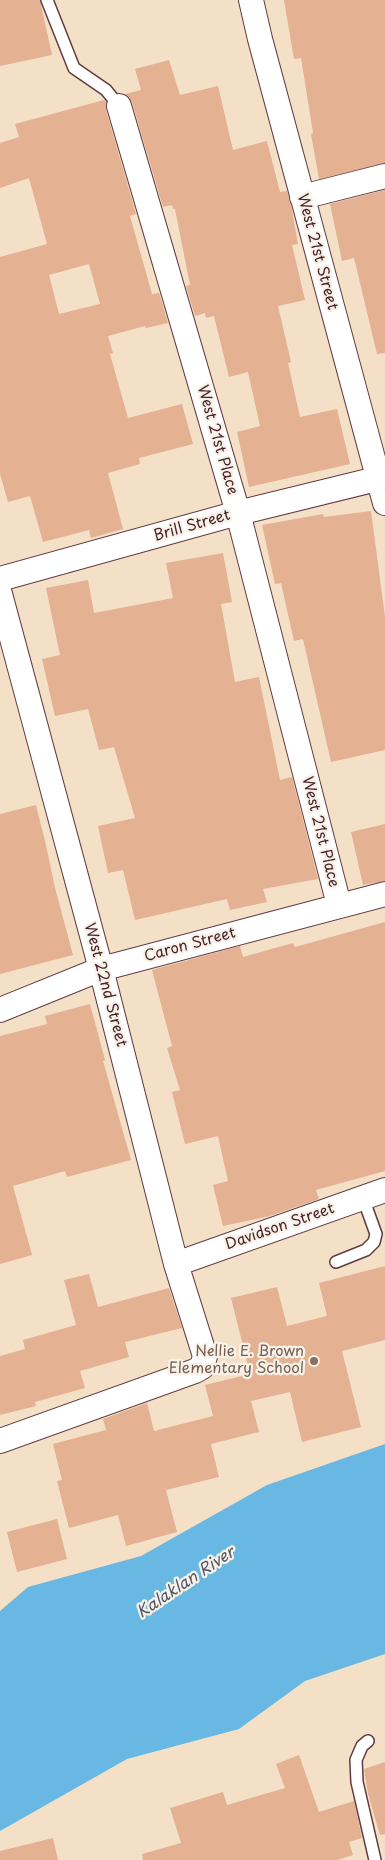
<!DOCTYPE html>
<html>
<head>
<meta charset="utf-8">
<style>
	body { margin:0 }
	canvas { display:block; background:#f3e0c6 }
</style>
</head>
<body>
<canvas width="385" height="1860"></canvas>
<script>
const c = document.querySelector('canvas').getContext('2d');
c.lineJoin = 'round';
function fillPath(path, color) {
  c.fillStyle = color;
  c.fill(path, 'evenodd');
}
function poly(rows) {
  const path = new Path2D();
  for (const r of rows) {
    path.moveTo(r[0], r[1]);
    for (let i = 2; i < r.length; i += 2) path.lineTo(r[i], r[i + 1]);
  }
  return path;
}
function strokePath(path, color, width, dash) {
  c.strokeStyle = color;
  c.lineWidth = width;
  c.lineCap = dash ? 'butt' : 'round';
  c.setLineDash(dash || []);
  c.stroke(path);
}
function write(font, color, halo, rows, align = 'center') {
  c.font = font + ' "Playpen Sans",sans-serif';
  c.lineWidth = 4.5;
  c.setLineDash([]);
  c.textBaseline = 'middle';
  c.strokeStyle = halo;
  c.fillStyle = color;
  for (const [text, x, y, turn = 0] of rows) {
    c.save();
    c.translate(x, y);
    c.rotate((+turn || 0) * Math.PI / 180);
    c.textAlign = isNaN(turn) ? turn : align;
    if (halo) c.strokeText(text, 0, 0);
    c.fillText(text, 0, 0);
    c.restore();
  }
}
const water = poly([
	[385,1444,385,1654,305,1681,239,1729,127,1759,0,1831,0,1611,28,1587,141,1556,267,1485]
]);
const building = poly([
	[0,0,40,0,52,55,0,66],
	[284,0,385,0,385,163,319,179,311,134,313,133,301,58,294,59],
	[169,60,180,95,218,86,233,150,267,141,280,192,287,191,291,205,298,244,292,245,305,300,278,306,291,362,288,363,300,417,337,409,350,464,249,487,237,432,260,426,248,372,229,377,214,316,206,318,205,313,195,316,186,286,190,285,175,209,173,209,172,205,163,207,132,102,125,94,141,90,135,69],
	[104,100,106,102,106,110,136,214,130,216,152,294,159,293,168,323,146,328,145,326,108,336,113,353,110,354,128,418,182,404,193,444,139,458,140,464,108,473,123,529,91,538,89,530,43,542,30,496,8,502,0,474,0,257,47,244,29,178,0,188,0,143,19,137,15,124],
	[89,264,100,304,59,314,49,275],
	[385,190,385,353,377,354,354,258,342,261,330,204],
	[371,511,385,617,385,750,331,762,303,639,294,641,281,583,275,584,262,525,323,514,324,517],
	[223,553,232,602,221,604,235,682,259,677,280,780,292,777,318,879,263,889,267,902,230,910,227,899,135,920,123,870,108,873,98,826,135,818,114,747,99,750,88,709,55,716,42,659,60,655,46,588,88,580,94,613,173,598,166,563],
	[36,805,46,845,55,888,73,955,0,974,0,814],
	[385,824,385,881,363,885,351,832],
	[385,922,385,1171,316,1190,319,1199,270,1216,223,1226,213,1185,228,1181,218,1136,185,1144,172,1092,180,1090,167,1048,172,1046,152,970,240,946,243,957,293,943,295,947],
	[90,1004,105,1060,103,1061,131,1160,67,1177,65,1171,13,1186,32,1255,0,1264,0,1036,47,1024,45,1016],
	[385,1266,385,1340,342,1351,361,1427,302,1442,290,1392,251,1401,259,1432,211,1444,219,1477,166,1490,177,1532,126,1546,118,1515,69,1528,57,1481,62,1480,53,1444,106,1430,103,1419,147,1403,154,1431,213,1416,205,1385,250,1374,231,1298,277,1287,287,1326,327,1316,319,1283],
	[89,1274,98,1307,169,1288,182,1328,125,1342,129,1357,80,1371,85,1388,35,1402,36,1406,0,1415,0,1356,25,1349,23,1340,76,1325,64,1280],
	[57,1519,67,1559,17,1572,7,1532],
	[299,1755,319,1812,354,1801,362,1838,349,1842,353,1855,337,1860,143,1860,142,1854,181,1843,170,1808,223,1792,227,1805,285,1788,276,1764],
	[385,1762,385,1834,380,1835,368,1794,364,1769],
	[53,1838,58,1860,0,1860,0,1851]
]);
const service = poly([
	[47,0,74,68,106,90,119,106],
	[336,1262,366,1250,374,1242,376,1234,363,1198],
	[368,1741,362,1746,356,1760,357,1782,375,1860]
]);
const minor = poly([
	[251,0,260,39,385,503],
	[119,106,238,513,339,905],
	[302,197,385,176],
	[0,579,238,513,385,477],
	[0,594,101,969,176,1264,205,1356,202,1367,195,1371,0,1441],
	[0,1010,101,969,385,894],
	[176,1264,385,1190]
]);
const markers = [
	[314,1361,5,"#8d6e63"]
];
const streetNames = [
	["West 21st Street",317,252,75],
	["West 21st Place",217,440,74],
	["Brill Street",192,526,-16],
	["West 21st Place",320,832,76],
	["Caron Street",190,945,-15],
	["West 22nd Street",105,985,75],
	["Davidson Street",280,1227,-19]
];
const educationNames = [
	["Nellie E. Brown",304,1352],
	["Elementary School",304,1369]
];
const waterNames = [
	["Kalaklan River",186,1583,-34]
];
fillPath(water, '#68b8e3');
fillPath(building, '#e4b193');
strokePath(service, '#633c42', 14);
strokePath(minor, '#633c42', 26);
strokePath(service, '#fff', 11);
strokePath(minor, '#fff', 24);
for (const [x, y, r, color] of markers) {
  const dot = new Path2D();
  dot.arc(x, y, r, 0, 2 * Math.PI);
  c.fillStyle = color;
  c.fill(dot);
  strokePath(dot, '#f7f3e8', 2);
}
write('15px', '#4a1f2b', '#f7f3e8', streetNames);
write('15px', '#785e54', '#f7f3e8', educationNames, 'right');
write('italic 16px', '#54556b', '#f7f3e8', waterNames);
</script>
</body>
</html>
